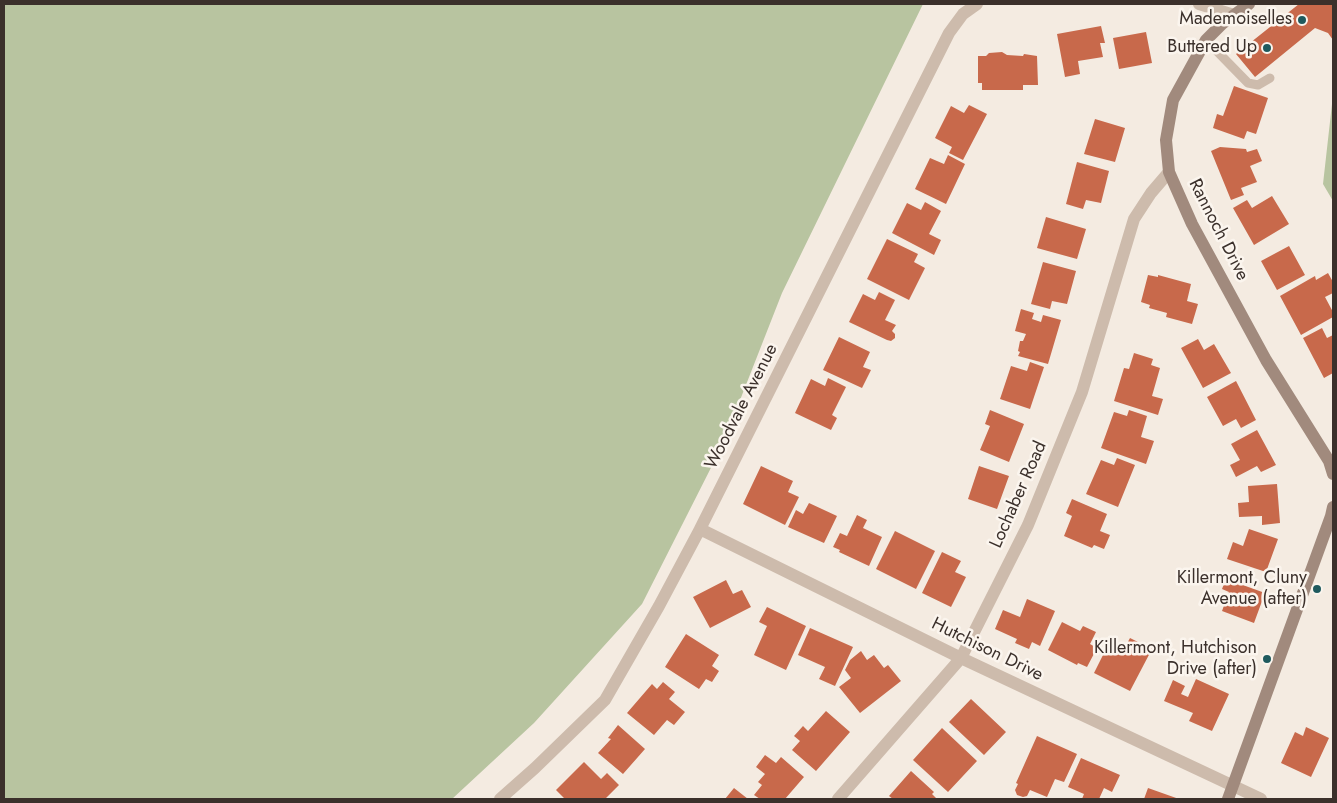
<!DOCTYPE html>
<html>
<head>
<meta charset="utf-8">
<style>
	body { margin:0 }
	#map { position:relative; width:1337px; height:803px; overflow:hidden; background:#f4ebe1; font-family:Jost,sans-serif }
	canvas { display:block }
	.frame { position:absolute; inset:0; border:5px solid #3b302b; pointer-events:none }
</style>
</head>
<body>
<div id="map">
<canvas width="1337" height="803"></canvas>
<div class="frame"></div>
</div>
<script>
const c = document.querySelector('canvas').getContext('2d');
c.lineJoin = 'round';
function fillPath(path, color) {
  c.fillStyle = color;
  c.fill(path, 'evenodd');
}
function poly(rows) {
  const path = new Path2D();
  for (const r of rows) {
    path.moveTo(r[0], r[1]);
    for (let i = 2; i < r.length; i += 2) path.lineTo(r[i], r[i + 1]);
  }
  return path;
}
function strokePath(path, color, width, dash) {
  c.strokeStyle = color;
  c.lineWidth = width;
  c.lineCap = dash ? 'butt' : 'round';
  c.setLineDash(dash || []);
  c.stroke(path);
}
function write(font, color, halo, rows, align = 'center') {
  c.font = font + ' Jost,sans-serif';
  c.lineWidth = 5;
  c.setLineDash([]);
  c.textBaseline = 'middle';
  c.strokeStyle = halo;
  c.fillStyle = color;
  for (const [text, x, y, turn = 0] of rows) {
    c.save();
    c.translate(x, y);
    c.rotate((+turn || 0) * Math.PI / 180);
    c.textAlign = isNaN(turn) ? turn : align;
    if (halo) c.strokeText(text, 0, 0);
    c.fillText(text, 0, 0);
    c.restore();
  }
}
const green = poly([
	[4,4,923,4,782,293,722,446,642,604,534,723,452,799,4,799],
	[1333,95,1333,201,1323,184]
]);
const building = poly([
	[1299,4,1333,4,1333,40,1328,33,1315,28,1255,77,1236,54],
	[1101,26,1105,43,1100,43,1103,57,1078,61,1080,74,1065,77,1057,34],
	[1146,32,1152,63,1119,69,1113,38],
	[1002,52,1007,55,1023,56,1024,54,1037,56,1038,85,1023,85,1023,90,982,90,982,83,978,83,978,56,986,56,989,53],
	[1234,86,1268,98,1256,134,1247,131,1244,139,1213,128,1217,114,1223,116],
	[969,105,987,114,963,160,949,153,952,147,935,138,951,106,964,113],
	[1095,119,1125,128,1115,162,1084,154],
	[1220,147,1246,149,1247,152,1257,149,1262,161,1250,166,1257,182,1241,188,1244,195,1231,200,1211,151],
	[948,155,965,164,946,204,915,189,930,158,944,164],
	[1077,162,1109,171,1101,203,1086,200,1083,209,1066,204],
	[1272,196,1289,224,1254,245,1233,208,1247,200,1252,208],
	[925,202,941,211,929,234,941,240,934,255,892,233,907,203,921,210],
	[1046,217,1086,229,1077,259,1037,248],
	[887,239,918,254,914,262,925,268,909,300,867,279],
	[1289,246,1305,275,1277,290,1261,261],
	[1043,262,1076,271,1067,304,1052,301,1050,309,1031,304],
	[1328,273,1333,282,1333,293,1325,297,1333,312,1333,317,1301,335,1280,296,1315,276,1316,280],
	[1148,275,1158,277,1158,275,1191,284,1187,301,1198,304,1192,324,1166,317,1167,313,1149,308,1150,305,1141,302],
	[879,292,895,300,885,320,896,325,892,331,895,334,895,338,891,341,887,340,849,322,863,294,875,300],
	[1021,309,1034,313,1032,319,1041,322,1043,315,1061,320,1048,364,1018,356,1020,352,1018,351,1020,341,1023,341,1026,334,1015,331],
	[1322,328,1327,338,1333,335,1333,373,1324,378,1303,338],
	[839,337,870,352,863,367,871,370,862,388,823,370],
	[1198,339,1204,350,1214,344,1231,373,1203,388,1181,348],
	[1134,353,1153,359,1151,365,1160,368,1152,396,1163,399,1158,415,1114,401,1124,368,1129,369],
	[1030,362,1044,367,1030,409,1000,399,1011,366,1027,371],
	[828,378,846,387,832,415,837,418,831,430,795,413,811,379,825,386],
	[1236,381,1256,420,1241,428,1236,419,1223,426,1207,397],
	[990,410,1024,424,1009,462,980,450,990,426,985,424],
	[1129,410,1147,416,1141,437,1154,441,1146,464,1101,448,1114,412,1127,416],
	[1257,430,1276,465,1261,472,1257,466,1236,477,1230,465,1240,460,1231,444],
	[1117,458,1135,465,1118,507,1086,494,1101,460,1114,465],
	[761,466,793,481,788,492,799,497,785,525,743,504],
	[979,466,1009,476,997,509,968,499],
	[1277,484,1280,523,1262,525,1262,516,1239,517,1238,503,1249,502,1248,486],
	[1072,499,1107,514,1100,531,1110,535,1104,549,1094,545,1092,548,1064,536,1072,516,1066,513],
	[809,503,837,516,824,543,788,527,796,510,803,514],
	[857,515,867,520,863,528,882,537,869,566,839,552,840,550,833,547,840,533,847,536],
	[1249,529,1278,539,1266,572,1227,559,1233,542,1243,546],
	[895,531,935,551,916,589,876,569],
	[942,552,961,561,955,572,966,577,951,607,922,593],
	[1226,579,1265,593,1254,623,1222,611,1229,592,1222,589],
	[726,580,733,594,742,590,751,607,710,628,693,597],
	[1027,599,1055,611,1040,646,1032,642,1029,649,1015,643,1017,639,995,629,1003,610,1020,617],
	[767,607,806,626,786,670,754,655,767,626,759,622],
	[1062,622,1080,631,1083,626,1096,632,1090,644,1097,648,1087,667,1078,663,1077,665,1048,650],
	[810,628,853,647,835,686,819,679,825,667,798,655],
	[686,634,719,655,712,666,719,671,712,682,706,679,699,689,665,667],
	[1130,638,1152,649,1130,691,1094,673,1109,643,1123,651],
	[861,651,867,660,874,655,884,668,888,665,901,681,860,713,839,687,851,678,845,670,850,660],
	[1196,679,1229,694,1212,731,1189,721,1193,713,1164,701,1173,680,1185,686,1181,694,1188,697],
	[663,682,675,692,669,699,685,712,674,725,667,720,654,735,627,713,652,684,657,689],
	[971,699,1006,732,984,755,949,722],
	[826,711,850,732,816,771,792,750,800,741,794,736,803,726,808,731],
	[618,725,645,749,623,774,598,753,611,739,608,738],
	[1306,727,1329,738,1311,777,1281,763,1295,732,1303,736],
	[942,728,977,761,948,792,913,760],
	[1037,736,1077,754,1064,782,1055,779,1047,797,1030,790,1027,796,1023,797,1017,795,1015,790,1018,784,1016,783],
	[765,755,776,763,781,757,804,777,785,799,760,799,754,795,762,785,758,782,765,774,756,767],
	[1081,758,1120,775,1112,792,1104,788,1099,799,1082,799,1084,794,1068,787],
	[584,762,601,779,607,773,619,785,606,798,607,799,565,799,556,790],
	[911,771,934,792,932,794,936,798,935,799,893,799,889,796],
	[734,788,748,799,725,799],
	[1148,788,1179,799,1144,799]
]);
const lane = poly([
	[1206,40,1248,83,1258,85,1270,78]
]);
const street = poly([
	[1199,4,1234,15],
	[700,529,961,658,1261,799],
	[500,799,535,768,605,700,659,606,700,529,949,33,963,14,977,4],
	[838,799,961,658,1028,525,1082,392,1134,219,1151,193,1169,172]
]);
const secondary = poly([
	[1249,4,1222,24,1206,40,1173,100,1166,140,1169,172,1192,224,1266,360,1329,461,1333,474],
	[1228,799,1331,516,1333,507]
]);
const markers = [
	[1302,20,5,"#1f5a5e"],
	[1267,48,5,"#1f5a5e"],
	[1317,589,5,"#1f5a5e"],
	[1267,659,5,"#1f5a5e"]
];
const poiNames = [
	["Mademoiselles",1292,20],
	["Buttered Up",1257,48],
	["Killermont, Cluny",1307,579],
	["Avenue (after)",1307,600],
	["Killermont, Hutchison",1257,649],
	["Drive (after)",1257,670]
];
const streetNames = [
	["Rannoch Drive",1218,230,63],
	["Woodvale Avenue",742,407,-63],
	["Lochaber Road",1019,495,-66],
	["Hutchison Drive",987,650,26]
];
fillPath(green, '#b8c4a0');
fillPath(building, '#c8694b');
strokePath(lane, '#cdbbac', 9);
strokePath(street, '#cdbbac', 12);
strokePath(secondary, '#a18a7d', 12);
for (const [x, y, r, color] of markers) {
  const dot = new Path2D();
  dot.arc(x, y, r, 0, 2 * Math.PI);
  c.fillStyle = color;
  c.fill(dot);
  strokePath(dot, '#fbf5ee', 2);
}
write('18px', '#3b302b', '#fbf5ee', poiNames, 'right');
write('18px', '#3b302b', '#fbf5ee', streetNames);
</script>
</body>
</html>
